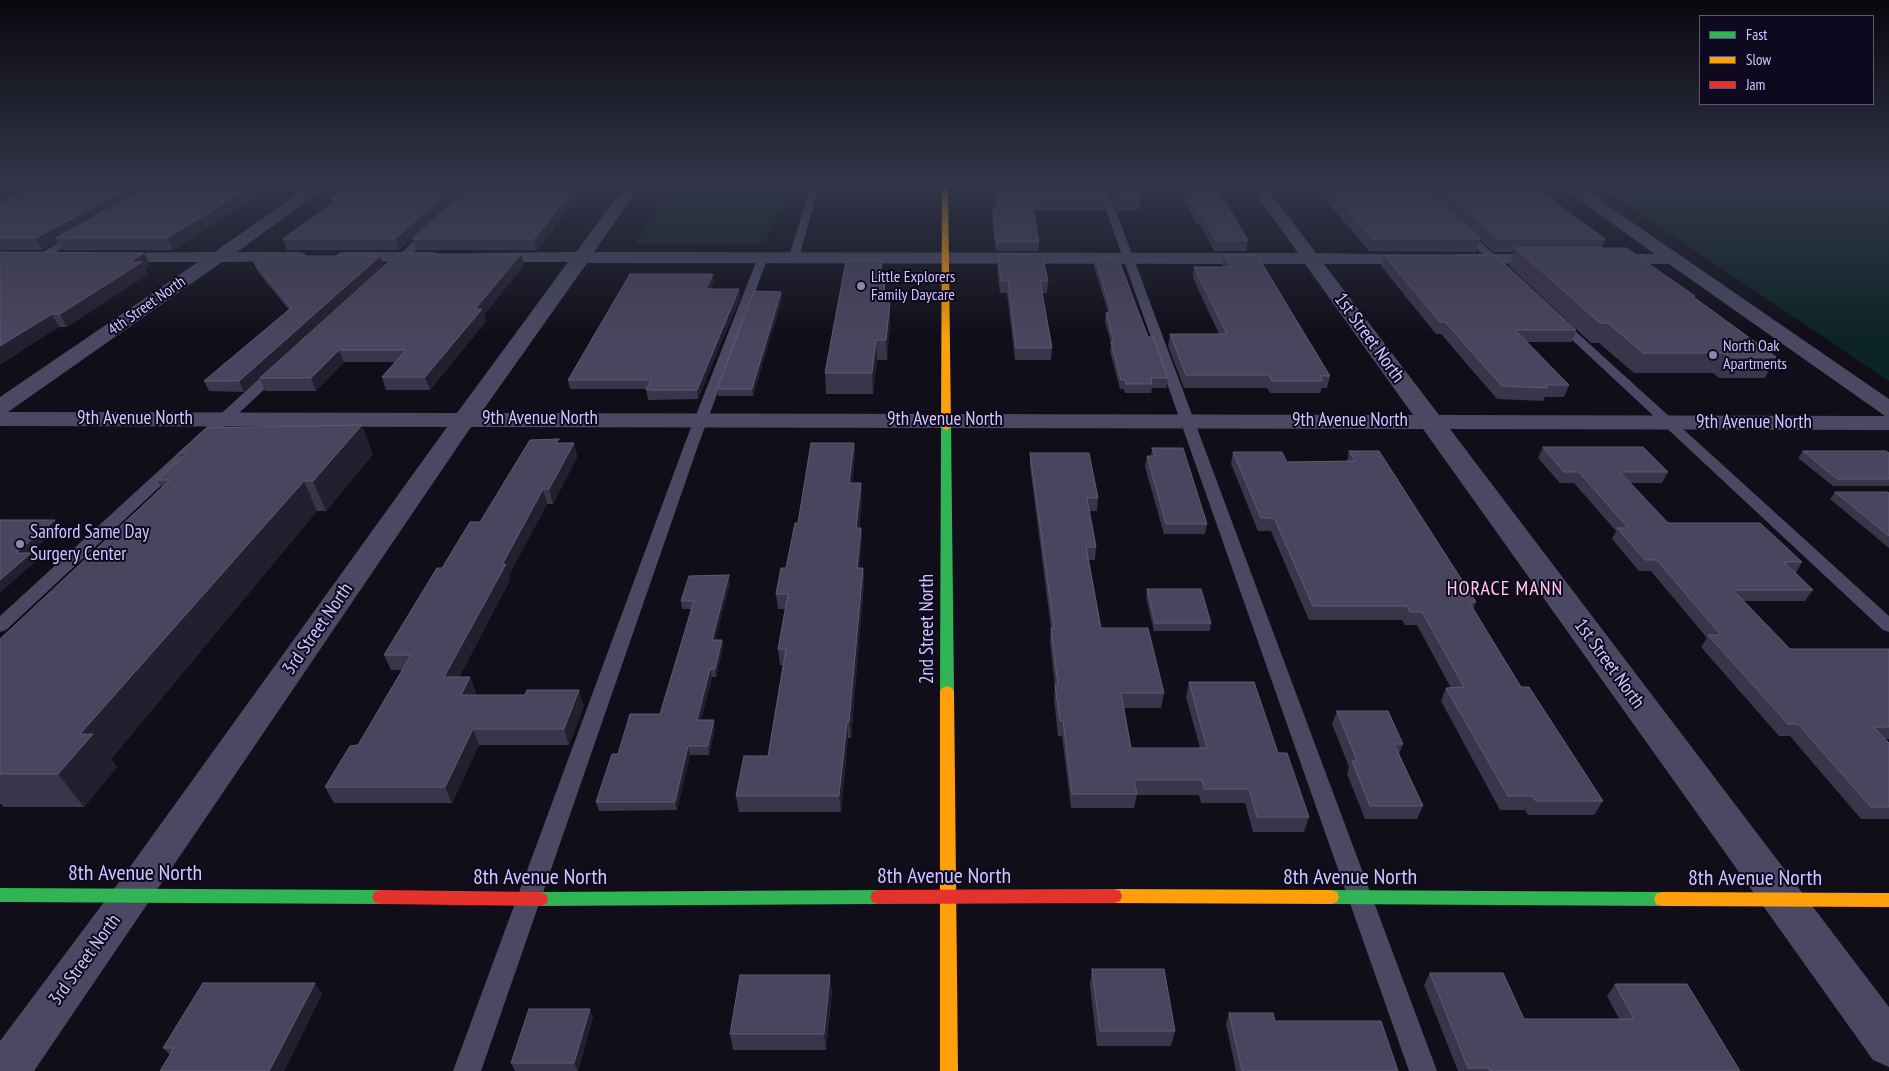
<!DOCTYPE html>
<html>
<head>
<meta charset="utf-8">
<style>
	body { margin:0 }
	#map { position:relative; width:1889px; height:1071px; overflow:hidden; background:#110e19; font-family:"PT Sans Narrow",sans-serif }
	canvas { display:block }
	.legend { position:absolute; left:1699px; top:15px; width:175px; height:90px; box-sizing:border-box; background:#0e091e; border:1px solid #5c5578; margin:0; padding:6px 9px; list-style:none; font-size:15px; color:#d0c6ff }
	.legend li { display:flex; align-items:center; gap:10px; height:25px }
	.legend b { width:25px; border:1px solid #5c5578 }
</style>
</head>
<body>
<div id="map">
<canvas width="1889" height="1071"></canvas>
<ul class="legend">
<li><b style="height:6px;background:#30b455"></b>Fast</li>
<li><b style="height:6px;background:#ff9f0a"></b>Slow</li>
<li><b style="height:6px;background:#e5322d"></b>Jam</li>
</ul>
</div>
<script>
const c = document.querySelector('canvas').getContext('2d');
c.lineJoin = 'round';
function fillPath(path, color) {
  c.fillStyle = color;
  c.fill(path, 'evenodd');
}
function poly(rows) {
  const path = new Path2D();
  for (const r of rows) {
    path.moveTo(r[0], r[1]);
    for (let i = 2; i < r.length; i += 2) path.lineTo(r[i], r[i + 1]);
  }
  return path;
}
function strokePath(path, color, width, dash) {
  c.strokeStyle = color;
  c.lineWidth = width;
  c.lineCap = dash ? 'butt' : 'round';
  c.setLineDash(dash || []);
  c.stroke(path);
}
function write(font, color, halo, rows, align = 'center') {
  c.font = font + ' "PT Sans Narrow",sans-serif';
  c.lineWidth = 4;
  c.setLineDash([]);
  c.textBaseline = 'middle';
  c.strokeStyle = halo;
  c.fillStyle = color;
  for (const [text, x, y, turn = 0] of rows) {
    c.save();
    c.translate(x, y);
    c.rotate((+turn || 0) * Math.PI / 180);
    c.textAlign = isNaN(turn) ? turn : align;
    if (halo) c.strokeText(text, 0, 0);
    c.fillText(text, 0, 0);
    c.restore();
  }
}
const green = poly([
	[1600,187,1889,187,1889,381],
	[666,195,784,195,765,244,634,244]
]);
const lane = poly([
	[810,187,819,187,799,257,794,260,790,259,789,257,810,187],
	[1098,187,1107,187,1437,1071,1409,1071,1098,187],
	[1459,228,1465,228,1507,266,1507,270,1499,270,1459,232,1459,228],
	[427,229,436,231,396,269,388,269,388,265,427,229],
	[78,232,83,235,82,237,43,259,39,260,34,257,78,232],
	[763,254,768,257,699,443,481,1071,453,1071,685,443,758,257,763,254],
	[1558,317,1562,319,1889,616,1889,632,1883,630,1554,323,1552,321,1558,317],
	[277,366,282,367,283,370,282,373,6,630,0,632,0,616,272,367,277,366]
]);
const street = poly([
	[0,187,15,187,0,196,0,187],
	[308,187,326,187,237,252,298,252,304,253,307,257,304,261,222,262,8,412,457,413,568,262,484,262,478,261,475,257,478,253,576,252,624,187,639,187,594,252,1298,253,1251,187,1266,187,1316,253,1427,255,1430,259,1427,263,1421,264,1324,264,1439,415,1885,416,1669,264,1600,263,1597,259,1600,255,1606,254,1654,254,1563,187,1581,187,1889,399,1889,430,1450,429,1889,1007,1889,1067,1873,1060,1423,429,471,427,34,1071,0,1071,0,1041,119,882,447,427,0,426,0,397,198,262,109,262,103,261,100,257,103,253,214,252,308,187],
	[587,263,1305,264,1413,415,481,413,587,263],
	[344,252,431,252,437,253,440,257,437,261,431,262,338,261,335,257,338,253,344,252],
	[1461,254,1548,254,1554,255,1557,259,1554,263,1548,264,1455,263,1452,259,1455,255,1461,254]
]);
const fast = poly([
	[946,424,951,427,954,691,952,694,947,696,942,694,940,691,941,427,946,424],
	[0,888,380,890,386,892,388,897,386,902,380,904,0,902,0,888],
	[878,890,884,892,886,897,884,902,878,904,540,906,534,904,532,899,534,894,540,892,878,890],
	[1331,890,1662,892,1668,894,1670,899,1668,904,1662,906,1331,904,1325,902,1323,897,1325,892,1331,890]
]);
const slow = poly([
	[942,187,948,187,951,427,946,430,941,427,942,187],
	[947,686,952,688,954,691,958,1071,940,1071,940,691,942,688,947,686],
	[1114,889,1331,890,1337,892,1339,897,1337,902,1331,904,1114,903,1108,901,1106,896,1108,891,1114,889],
	[1662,892,1889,893,1889,907,1662,906,1656,904,1654,899,1656,894,1662,892]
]);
const jam = poly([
	[1114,889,1120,891,1122,896,1120,901,1114,903,878,904,872,902,870,897,872,892,878,890,1114,889],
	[380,890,540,892,546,894,548,899,546,904,540,906,380,904,374,902,372,897,374,892,380,890]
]);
const wall = poly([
	[271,187,173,250,62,250,58,242,42,250,0,250,0,203],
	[468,187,399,250,287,250,283,239,332,203,331,199],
	[995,187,1100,187,1105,201,1104,210,1033,210,1039,242,1039,251,996,251,992,217,993,209,997,209],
	[1109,187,1134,187,1140,201,1139,210,1117,210],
	[1177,187,1217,187,1217,189,1248,240,1246,251,1214,251,1200,224,1197,224],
	[1314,187,1534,187,1605,239,1602,248,1695,296,1694,298,1776,357,1765,378,1719,378,1713,373,1634,373,1599,343,1591,343,1509,266,1514,252,1493,252,1480,239,1476,252,1369,251],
	[553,228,553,230,537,250,416,250,412,239],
	[0,252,144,253,150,265,145,268,148,274,67,327,59,327],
	[998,254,1048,281,1047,293,1042,293,1052,348,1051,360,1015,360,1007,293,1000,293,997,265],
	[1224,255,1330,376,1327,388,1322,388,1320,393,1270,393,1267,388,1184,388,1168,346,1170,334,1219,334,1193,278,1194,267,1223,267,1222,266],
	[1384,255,1576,330,1572,342,1527,342,1569,385,1564,397,1545,397,1543,401,1497,399,1441,334,1436,334,1381,266],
	[1095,258,1148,337,1168,378,1167,388,1152,388,1151,393,1125,393,1124,389,1120,389,1110,351,1111,343,1105,322,1106,313,1108,312,1094,266],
	[254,263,383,265,244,392,209,391,204,381,289,310,258,272],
	[524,265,484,315,486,321,430,390,386,390,382,377,395,362,344,362,316,391,265,391,260,378],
	[883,281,885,281,885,303,890,303,890,322,887,360,877,360,873,394,826,394,825,373],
	[714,282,711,289,739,289,740,298,698,399,648,400,646,389,570,389,568,380],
	[781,292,782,299,753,396,718,396,717,389],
	[560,443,574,443,577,457,553,504,547,504,509,575,510,580,459,677,470,677,476,693,475,695,584,706,569,745,479,745,452,803,334,803,325,787,358,745,402,670,391,670,384,655,442,568,480,522],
	[854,443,855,457,852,483,861,483,862,498,859,528,861,528,862,542,859,568,863,568,864,583,851,738,848,738,841,812,739,812,736,796,768,756,783,665,780,665,778,649,786,609,778,609,776,594,786,568,798,523],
	[1543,447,1668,472,1662,483,1630,483,1668,523,1802,562,1796,573,1813,590,1805,601,1744,601,1790,649,1889,649,1889,739,1885,739,1889,743,1889,819,1861,819,1790,736,1779,736,1701,647,1707,638,1651,571,1639,571,1612,539,1616,531,1574,483,1560,483,1538,458],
	[1152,448,1207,524,1205,534,1164,534,1145,467,1147,456,1151,456],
	[1349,451,1476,602,1473,609,1521,687,1603,801,1594,815,1528,815,1525,810,1500,810,1441,701,1446,688,1451,688,1417,625,1405,625,1402,620,1309,620,1271,531,1258,531,1231,464,1233,452,1287,462,1347,461],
	[1803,451,1889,453,1889,486,1833,486,1798,458],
	[179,453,373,454,326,511,317,511,111,759,117,767,84,807,4,807,1,804,0,804,0,639,162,488,157,480,182,458],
	[1030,453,1098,498,1097,511,1089,511,1096,547,1095,560,1089,560,1101,628,1164,693,1161,708,1123,708,1131,748,1200,748,1186,697,1189,682,1278,753,1309,817,1304,832,1253,832,1245,803,1201,803,1199,795,1137,795,1134,808,1071,808,1062,736,1058,736,1054,699,1055,686,1050,642,1051,628,1030,466],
	[1835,492,1889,493,1889,548,1830,499],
	[730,583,715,640,722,640,723,648,716,677,712,677,701,720,715,728,709,755,690,755,677,810,599,811,596,802,618,754,660,714,691,609,682,609,681,601],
	[1147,589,1211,623,1210,631,1154,631,1146,597],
	[1337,711,1403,744,1399,754,1423,806,1417,819,1365,819,1347,774,1349,767,1332,724],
	[1092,969,1175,1031,1171,1046,1097,1046,1090,985],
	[1430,973,1524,1019,1619,1019,1607,996,1615,984,1740,1071,1458,1071,1424,985],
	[832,991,826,1050,733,1050,730,1034],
	[322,994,284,1071,160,1071,170,1055,163,1048],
	[1229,1013,1275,1021,1398,1071,1236,1071,1226,1024],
	[593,1017,578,1071,515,1071,511,1063]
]);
const shadedWall = poly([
	[130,187,155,187,56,238,58,242,42,250,36,238],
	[250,187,271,187,173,250,167,238],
	[454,187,468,187,399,250,395,239],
	[576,187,587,187,553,228,553,230,537,250,534,239,549,219],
	[144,253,150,265,145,268,148,274,67,327,60,314,130,262],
	[521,254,524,265,484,315,486,321,430,390,425,377,475,309],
	[380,256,383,265,244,392,239,381],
	[882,261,883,280,881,300,880,281],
	[713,274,714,282,707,298,706,289],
	[885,281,886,300,883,322,883,303],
	[739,289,740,298,698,399,697,390],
	[781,292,782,299,753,396,752,389],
	[890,303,890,322,887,360,886,340],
	[52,314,59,327,0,365,0,346],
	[876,340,877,360,873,394,872,373],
	[339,350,344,362,316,391,311,378],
	[362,425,373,454,326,511,313,481],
	[574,443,577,457,553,504,549,489],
	[854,443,855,457,850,498,849,483],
	[304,481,317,511,111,759,117,767,84,807,58,774,80,734],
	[861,483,862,498,857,542,856,528],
	[543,489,547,504,509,575,510,580,450,693,444,677,502,565],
	[55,520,59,527,21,561,16,553],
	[861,528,862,542,858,583,857,568],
	[31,553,36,561,0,593,0,580],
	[863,568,864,583,851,738,849,722],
	[729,575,730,583,713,648,712,640],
	[722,640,723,648,716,677,715,669],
	[710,669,712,677,699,728,697,720],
	[470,677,476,693,467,711,461,695],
	[579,690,584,706,569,745,564,729],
	[714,720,715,728,709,755,708,746],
	[847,722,848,738,841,812,839,796],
	[473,729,479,745,452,803,445,787],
	[688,746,690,755,677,810,675,802],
	[830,975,832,991,826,1050,824,1034],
	[315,983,322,994,284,1071,269,1071],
	[590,1009,593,1017,578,1071,574,1063]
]);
const building = poly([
	[34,187,130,187,36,238,0,238,0,203,34,187],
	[148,187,250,187,167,238,56,238,148,187],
	[347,187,454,187,395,239,283,239,338,199,331,199,347,187],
	[469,187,576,187,549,219,551,219,534,239,412,239,469,187],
	[996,187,1100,187,1105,201,1032,201,1039,242,996,242,993,209,997,209,996,187],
	[1113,187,1134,187,1140,201,1118,201,1113,187],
	[1184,187,1216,187,1248,240,1216,240,1201,213,1199,213,1184,187],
	[1327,187,1425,187,1480,239,1372,239,1327,187],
	[1439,187,1534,187,1605,239,1498,239,1439,187],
	[1515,248,1626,248,1695,296,1692,296,1776,357,1730,357,1724,353,1643,353,1608,323,1600,323,1515,248],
	[0,252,144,253,130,262,142,262,60,314,52,314,0,346,0,252],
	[397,254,521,254,475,309,482,309,425,377,382,377,406,350,339,350,311,378,260,378,397,254],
	[998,254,1042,254,1048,281,1040,281,1052,348,1016,348,1008,281,1001,281,998,254],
	[1224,255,1257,255,1330,376,1320,376,1323,381,1272,381,1269,375,1186,375,1170,334,1227,334,1194,267,1231,267,1224,255],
	[1384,255,1495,255,1576,330,1515,330,1569,385,1545,385,1548,388,1502,386,1445,322,1440,322,1384,255],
	[264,256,380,256,239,381,204,381,291,308,254,263,264,256],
	[1095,258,1118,258,1148,337,1153,337,1168,378,1151,378,1152,384,1126,384,1125,380,1121,380,1111,342,1114,342,1106,313,1111,311,1095,258],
	[846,261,882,261,880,281,885,281,883,303,890,303,886,340,876,340,872,373,825,373,846,261],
	[630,274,713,274,706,289,739,289,697,390,646,390,651,380,568,380,630,274],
	[754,291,781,292,752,389,717,389,754,291],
	[362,425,313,481,304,481,80,734,93,734,58,774,0,774,0,639,170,480,157,480,187,453,179,453,207,428,362,425],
	[559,439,556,443,574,443,549,489,543,489,502,565,506,564,444,677,470,677,461,695,525,695,527,690,579,690,564,729,473,729,445,787,325,787,350,746,358,745,411,655,384,655,437,568,442,568,470,522,480,522,530,440,559,439],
	[811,443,854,443,849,483,861,483,856,528,861,528,857,568,863,568,849,722,847,722,839,796,736,796,744,756,768,756,786,649,778,649,788,594,776,594,781,568,786,568,795,523,798,523,811,443],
	[1543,447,1643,447,1668,472,1620,472,1668,523,1760,523,1802,562,1784,562,1813,590,1733,590,1790,649,1889,649,1889,727,1873,727,1889,743,1889,807,1871,807,1798,724,1788,724,1708,635,1721,635,1657,560,1645,560,1617,528,1628,528,1579,472,1564,472,1543,447],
	[1152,448,1183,448,1207,524,1166,524,1147,456,1155,456,1152,448],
	[1349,451,1379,451,1476,602,1469,602,1521,687,1529,687,1603,801,1536,801,1532,796,1508,796,1446,688,1464,687,1422,612,1410,612,1407,606,1313,606,1274,518,1261,518,1233,452,1282,452,1287,462,1355,461,1349,451],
	[1803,451,1886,451,1889,453,1889,479,1837,479,1803,451],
	[1030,453,1089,453,1098,498,1087,498,1096,547,1086,547,1101,628,1148,628,1164,693,1121,693,1131,748,1207,748,1189,682,1254,682,1278,753,1287,753,1309,817,1257,817,1249,789,1204,789,1202,780,1134,780,1137,794,1072,794,1063,721,1060,721,1055,685,1058,685,1051,628,1054,628,1030,453],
	[1835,492,1887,492,1889,493,1889,536,1835,492],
	[0,520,55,520,16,553,31,553,0,580,0,520],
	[729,575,712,640,722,640,715,669,710,669,697,720,714,720,708,746,688,746,675,802,596,802,612,754,618,754,630,714,660,714,694,601,681,601,689,576,729,575],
	[1147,589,1201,589,1211,623,1155,623,1147,589],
	[1337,711,1388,711,1403,744,1394,744,1423,806,1370,806,1352,761,1357,761,1337,711],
	[1092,969,1164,969,1175,1031,1100,1031,1092,969],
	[1430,973,1503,973,1524,1019,1634,1019,1615,984,1687,984,1740,1071,1490,1071,1489,1068,1468,1068,1430,973],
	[740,975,830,975,824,1034,730,1034,740,975],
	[203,983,315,983,269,1071,160,1071,174,1048,163,1048,203,983],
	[529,1009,590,1009,574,1063,511,1063,529,1009],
	[1229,1013,1273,1013,1275,1021,1381,1021,1398,1071,1242,1071,1229,1013]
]);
const markers = [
	[861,286,5,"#8d86ae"],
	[1713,355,5,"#8d86ae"],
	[20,544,5,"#8d86ae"]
];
const farPoinames = [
	["Little Explorers",871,277],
	["Family Daycare",871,295],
	["North Oak",1723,346],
	["Apartments",1723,364]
];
const farStreetnames = [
	["4th Street North",147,306,-35]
];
const streetNames = [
	["1st Street North",1369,338,54],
	["9th Avenue North",135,419],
	["9th Avenue North",540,419],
	["9th Avenue North",945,420],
	["9th Avenue North",1350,421],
	["9th Avenue North",1754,423],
	["3rd Street North",318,629,-55],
	["2nd Street North",928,629,-90],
	["1st Street North",1609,664,54],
	["3rd Street North",85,960,-54]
];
const poiNames = [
	["Sanford Same Day",30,533],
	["Surgery Center",30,555]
];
const neighbourhoodNames = [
	["HORACE MANN",1505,589]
];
const nearStreetnames = [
	["8th Avenue North",135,874],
	["8th Avenue North",944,877],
	["8th Avenue North",540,878],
	["8th Avenue North",1350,878],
	["8th Avenue North",1755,879]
];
fillPath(green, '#0d2426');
fillPath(lane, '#4b4863');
fillPath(street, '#4b4863');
fillPath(fast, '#30b455');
fillPath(slow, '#ff9f0a');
fillPath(jam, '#e5322d');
fillPath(wall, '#3a354b');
fillPath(shadedWall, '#231f2f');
fillPath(building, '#4a455e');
strokePath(building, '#5f5977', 1);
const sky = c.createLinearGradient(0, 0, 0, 337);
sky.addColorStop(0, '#09080e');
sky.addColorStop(0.55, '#323649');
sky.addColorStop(1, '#32364900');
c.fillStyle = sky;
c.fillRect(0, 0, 1889, 337);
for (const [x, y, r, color] of markers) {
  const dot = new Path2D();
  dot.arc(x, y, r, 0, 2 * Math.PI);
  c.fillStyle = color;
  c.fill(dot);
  strokePath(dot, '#0e091e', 2);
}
write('16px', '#d0c6ff', '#0e091e', farPoinames, 'left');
write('16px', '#d0c6ff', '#0e091e', farStreetnames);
write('19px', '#d0c6ff', '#0e091e', streetNames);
write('19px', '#d0c6ff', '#0e091e', poiNames, 'left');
c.letterSpacing = '1px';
write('20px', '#ffc8e8', '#0e091e', neighbourhoodNames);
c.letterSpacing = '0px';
write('22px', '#d0c6ff', '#0e091e', nearStreetnames);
</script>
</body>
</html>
